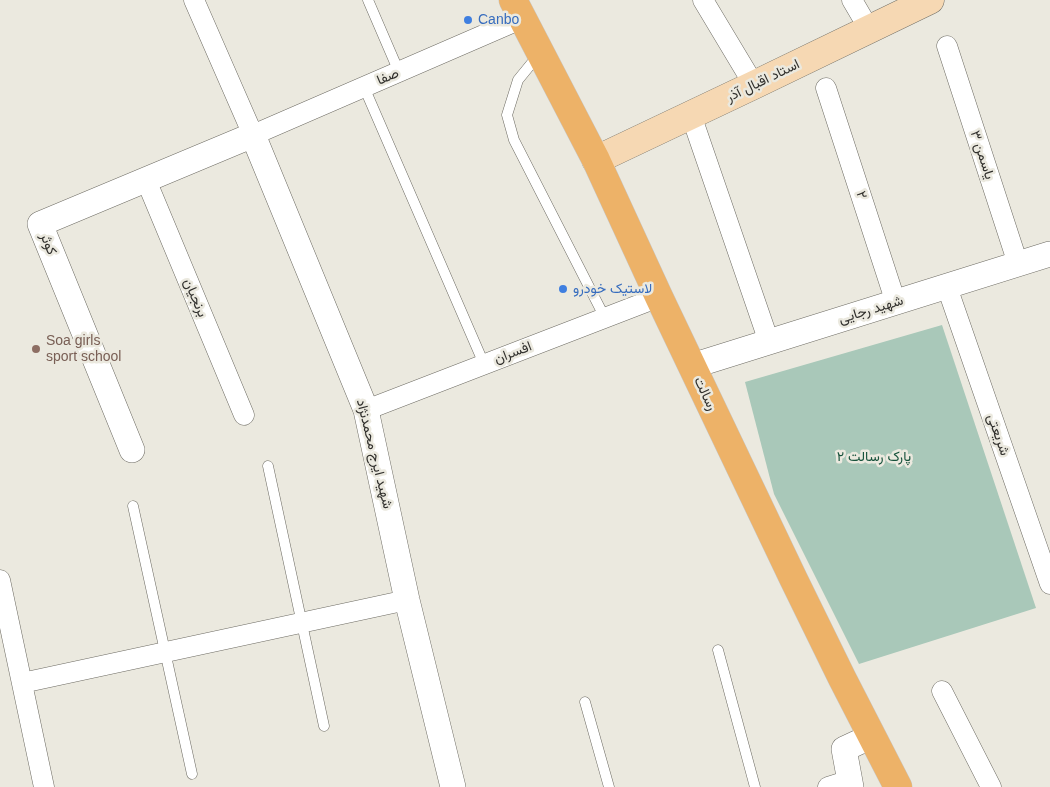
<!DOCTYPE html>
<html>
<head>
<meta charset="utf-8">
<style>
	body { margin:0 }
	canvas { display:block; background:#ebe9df }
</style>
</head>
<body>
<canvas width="1050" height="787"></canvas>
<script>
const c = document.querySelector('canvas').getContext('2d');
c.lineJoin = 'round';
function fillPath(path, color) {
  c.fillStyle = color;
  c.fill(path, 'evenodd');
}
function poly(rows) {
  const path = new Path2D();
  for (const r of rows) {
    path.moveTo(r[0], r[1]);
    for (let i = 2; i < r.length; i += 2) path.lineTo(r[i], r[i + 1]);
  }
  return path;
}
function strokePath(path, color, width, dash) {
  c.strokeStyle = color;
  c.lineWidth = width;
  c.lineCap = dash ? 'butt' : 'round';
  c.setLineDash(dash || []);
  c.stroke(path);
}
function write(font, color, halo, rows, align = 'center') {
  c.font = font + ' Arial,Vazirmatn,sans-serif';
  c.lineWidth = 5;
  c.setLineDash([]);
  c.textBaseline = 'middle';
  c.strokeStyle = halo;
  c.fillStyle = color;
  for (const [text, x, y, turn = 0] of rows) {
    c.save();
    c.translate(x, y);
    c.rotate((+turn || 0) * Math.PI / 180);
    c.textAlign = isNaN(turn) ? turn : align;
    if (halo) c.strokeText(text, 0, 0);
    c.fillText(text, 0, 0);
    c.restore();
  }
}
const green = poly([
	[942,325,1036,608,859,664,774,494,745,382]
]);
const service = poly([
	[368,0,399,72],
	[540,53,518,80,507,115,514,140,605,318],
	[364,87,484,364],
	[268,466,324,726],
	[133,506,192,774],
	[718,650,755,787],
	[585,702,609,787]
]);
const minor = poly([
	[194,0,253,135,523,18],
	[703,0,754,85],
	[852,0,869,29],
	[947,46,1018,264],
	[826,88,896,303],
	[691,115,769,342],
	[146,180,244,415],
	[947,287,1050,584],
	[366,410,659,297],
	[0,580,44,787],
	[22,683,407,600],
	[942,691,991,787],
	[828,787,850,780]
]);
const tertiary = poly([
	[692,366,1050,254],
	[132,450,40,224,253,135,366,410,407,600,453,787],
	[851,787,844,749,872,736]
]);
const secondary = poly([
	[596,160,754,85,930,0]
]);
const primary = poly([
	[513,0,596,160,659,297,794,580,842,678,898,787]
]);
const markers = [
	[468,20,5,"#3f7fe0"],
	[563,289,5,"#3f7fe0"],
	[36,349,5,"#8d6e63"]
];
const shopNames = [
	["Canbo",478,20],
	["لاستیک خودرو",573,289]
];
const streetNames = [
	["صفا",388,77,-23],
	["استاد اقبال آذر",763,81,-26],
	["یاسمن ۳",982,155,72],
	["۲",861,195,72],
	["کوثر",48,244,68],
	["برنجیان",195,298,67],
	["شهید رجایی",871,310,-17],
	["افسران",513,353,-21],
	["رسالت",705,394,65],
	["شریعتی",998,435,71],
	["شهید ایرج محمدنژاد",374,454,76]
];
const educationNames = [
	["Soa girls",46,341],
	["sport school",46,357]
];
const parkNames = [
	["پارک رسالت ۲",874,457]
];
fillPath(green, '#a9c8b9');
strokePath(service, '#6e6c64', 11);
strokePath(minor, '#6e6c64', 21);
strokePath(tertiary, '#6e6c64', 26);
strokePath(secondary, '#6e6c64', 29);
strokePath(primary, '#c9c9c8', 29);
strokePath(service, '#fff', 10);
strokePath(minor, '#fff', 20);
strokePath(tertiary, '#fff', 25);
strokePath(secondary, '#f6d8b3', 28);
strokePath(primary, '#edb268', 28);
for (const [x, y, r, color] of markers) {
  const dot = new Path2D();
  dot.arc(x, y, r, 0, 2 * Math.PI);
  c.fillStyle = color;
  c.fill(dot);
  strokePath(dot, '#ebe9df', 2);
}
write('14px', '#366cbe', '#ebe9df', shopNames, 'left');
write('14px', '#302f2c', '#ebe9df', streetNames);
write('14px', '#785e54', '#ebe9df', educationNames, 'left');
write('14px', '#16523b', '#ebe9df', parkNames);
</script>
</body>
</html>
